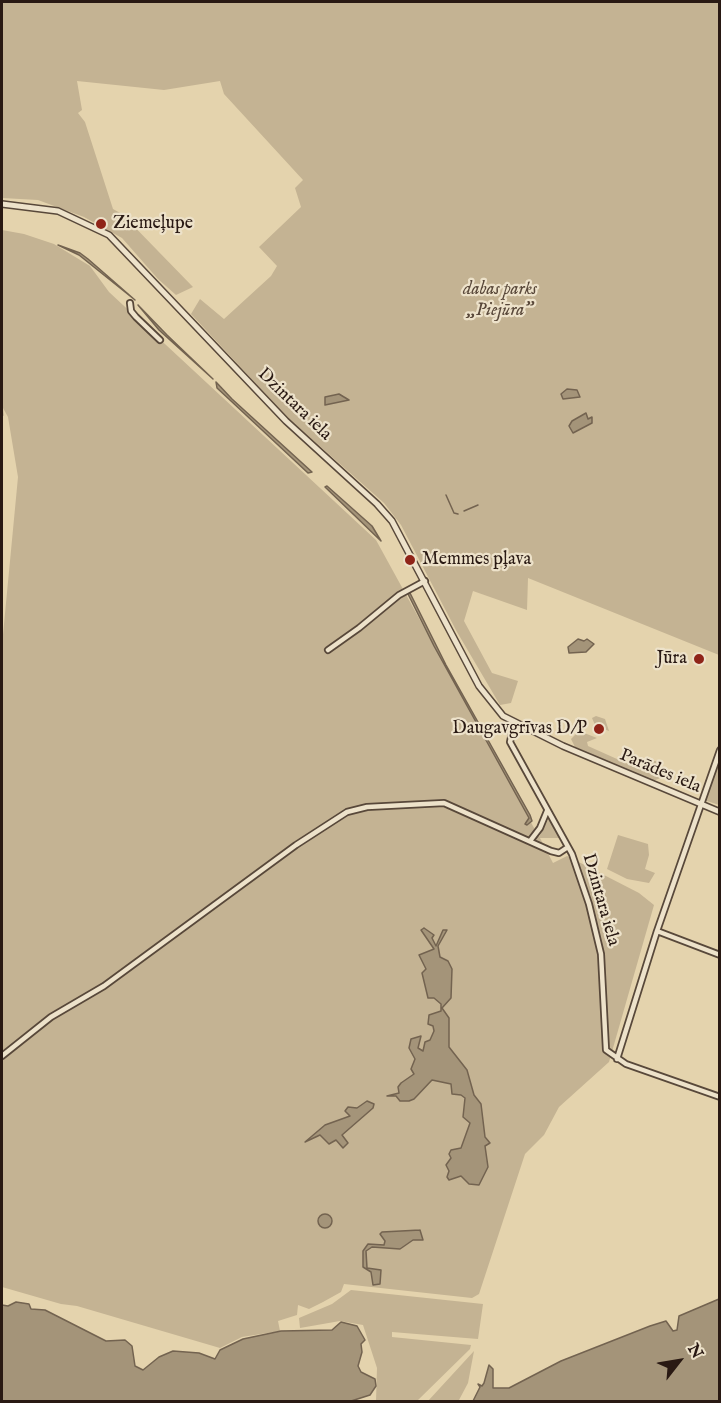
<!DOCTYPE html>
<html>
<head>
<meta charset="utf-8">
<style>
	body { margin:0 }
	#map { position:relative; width:721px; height:1403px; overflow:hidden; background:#e4d3ad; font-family:"IM FELL English",serif }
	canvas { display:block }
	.frame { position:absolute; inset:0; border:3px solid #291913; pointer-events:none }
	.north { position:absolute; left:649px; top:1331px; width:60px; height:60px; -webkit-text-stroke:4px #ede2ca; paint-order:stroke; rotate:59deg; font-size:16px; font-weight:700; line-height:24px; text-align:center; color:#291913 }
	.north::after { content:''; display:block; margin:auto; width:21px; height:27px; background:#291913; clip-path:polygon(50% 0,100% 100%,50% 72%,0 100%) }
</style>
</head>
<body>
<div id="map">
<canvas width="721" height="1403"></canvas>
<div class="frame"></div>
<div class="north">N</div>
</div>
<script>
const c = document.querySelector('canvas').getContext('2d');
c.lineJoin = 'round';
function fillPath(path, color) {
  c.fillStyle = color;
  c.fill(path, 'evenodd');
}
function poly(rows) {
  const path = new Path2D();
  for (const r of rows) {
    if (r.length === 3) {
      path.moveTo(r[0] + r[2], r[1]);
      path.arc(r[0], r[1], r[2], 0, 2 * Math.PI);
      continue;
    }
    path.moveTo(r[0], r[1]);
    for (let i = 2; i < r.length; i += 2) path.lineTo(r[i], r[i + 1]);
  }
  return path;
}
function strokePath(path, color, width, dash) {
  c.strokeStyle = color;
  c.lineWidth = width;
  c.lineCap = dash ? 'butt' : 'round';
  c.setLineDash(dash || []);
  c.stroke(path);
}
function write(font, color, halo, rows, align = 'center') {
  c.font = font + ' "IM FELL English",serif';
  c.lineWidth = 4.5;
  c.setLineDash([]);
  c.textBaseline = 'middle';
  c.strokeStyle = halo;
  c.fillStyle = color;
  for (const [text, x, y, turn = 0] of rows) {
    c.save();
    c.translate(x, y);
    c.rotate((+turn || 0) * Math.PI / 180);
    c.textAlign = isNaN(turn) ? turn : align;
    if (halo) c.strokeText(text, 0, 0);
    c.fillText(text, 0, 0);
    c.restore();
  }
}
const green = poly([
	[2,2,719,2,719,655,528,578,527,610,473,591,464,621,492,673,518,681,511,703,500,705,457,632,401,525,384,503,287,417,191,314,200,299,224,319,271,276,277,266,259,247,301,207,295,188,303,180,224,94,220,81,164,90,77,81,82,110,78,113,85,122,113,209,122,214,193,287,176,295,158,279,122,238,84,217,38,200,2,198],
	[2,230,24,234,54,244,90,266,109,292,376,540,539,837,549,818,561,838,540,838,553,863,567,856,639,893,654,905,609,1062,559,1107,544,1135,525,1154,479,1294,472,1298,344,1284,341,1292,323,1302,309,1309,298,1305,297,1315,278,1321,280,1331,242,1337,220,1348,77,1306,61,1304,2,1287,2,645,18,477,8,417,3,408,4,416,2,415],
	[596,716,605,719,609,731,595,725,592,718],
	[579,731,597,738,587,742,588,746,637,768,648,761,657,761,663,769,663,777,653,781,575,747,571,739],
	[719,757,719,805,704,800],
	[618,835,648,844,649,855,645,869,655,873,649,883,627,879,607,869],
	[351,1290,483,1304,478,1339,392,1332,392,1337,471,1345,470,1349,417,1401,376,1401,377,1368,363,1325,340,1321,300,1328,299,1318,332,1304],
	[474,1351,468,1383,459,1400,428,1401]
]);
const water = poly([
	[58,245,80,253,88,259,135,300,79,255,58,245],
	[138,305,167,335,213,379,159,330,138,305],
	[216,382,232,399,312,472,308,473,231,401,217,388,216,382],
	[567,389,577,390,580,397,563,399,561,394,567,389],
	[339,394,349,400,325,405,325,397,339,394],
	[586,413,588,419,592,417,592,423,573,433,569,426,572,421,586,413],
	[327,486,372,526,381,541,325,487,327,486],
	[410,593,446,665,530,815,532,821,527,825,525,824,529,818,434,646,408,594,410,593],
	[578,639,584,641,587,639,594,644,586,652,569,653,568,647,578,639],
	[424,928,434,935,432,938,436,946,443,930,447,930,438,946,440,957,448,961,452,969,451,998,442,1008,449,1018,449,1047,467,1070,474,1095,481,1104,485,1137,490,1143,485,1146,488,1167,479,1185,469,1184,461,1176,449,1180,447,1177,449,1171,446,1165,451,1158,449,1154,451,1150,461,1148,470,1123,463,1117,465,1098,461,1095,452,1094,451,1084,432,1080,414,1099,409,1101,400,1101,396,1096,387,1096,399,1093,398,1087,401,1083,414,1074,411,1069,415,1059,409,1048,411,1039,421,1036,418,1048,423,1051,425,1042,430,1040,434,1031,433,1026,428,1024,429,1015,441,1011,441,1004,434,998,428,998,422,973,426,969,419,955,434,949,421,930,424,928],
	[367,1101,374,1104,373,1108,342,1135,348,1143,343,1148,336,1140,329,1144,320,1135,305,1142,325,1125,350,1116,345,1111,348,1107,357,1108,367,1101],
	[325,1221,7],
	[420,1230,423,1240,413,1240,400,1249,372,1247,366,1251,367,1268,381,1270,380,1284,373,1285,371,1272,363,1267,363,1251,368,1244,384,1245,385,1241,380,1234,382,1232,420,1230],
	[719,1299,719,1401,473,1401,480,1387,478,1384,482,1386,484,1383,489,1365,493,1369,493,1388,509,1388,561,1361,650,1326,666,1321,673,1331,677,1330,679,1316,719,1299],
	[16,1302,29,1304,31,1309,45,1310,106,1341,125,1340,132,1346,135,1366,143,1370,159,1357,173,1351,199,1353,215,1359,220,1350,243,1339,281,1331,332,1330,341,1322,357,1326,365,1340,361,1344,362,1352,358,1366,361,1372,375,1379,376,1386,370,1395,348,1402,2,1401,2,1305,8,1306,16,1302]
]);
const stream = poly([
	[446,495,454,513,458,514],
	[464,511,478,505]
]);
const minor = poly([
	[130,303,131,311,136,317,160,340],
	[328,650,359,628,399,595,425,581],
	[514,723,510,742,572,854,589,904,601,954,606,1050,626,1064,720,1097],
	[530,841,540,828,547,811],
	[657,931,720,955],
	[2,1056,51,1017,104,986,296,845,347,812,367,807,444,803,551,851,559,853,568,847],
	[617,1059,657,931,720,750]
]);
const tertiary = poly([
	[2,204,58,211,109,235,286,421,377,504,392,521,479,686,503,716,563,746,720,812]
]);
const markers = [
	[101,224,6,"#8f2418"],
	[410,560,6,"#8f2418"],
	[699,659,6,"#8f2418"],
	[599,729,6,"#8f2418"]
];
const poiNames = [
	["Ziemeļupe",113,224],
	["Memmes pļava",422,560],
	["Jūra",687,659,"right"],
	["Daugavgrīvas D/P",587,729,"right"]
];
const parkNames = [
	["dabas parks",500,290],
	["„Piejūra”",500,311]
];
const streetNames = [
	["Dzintara iela",294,405,44],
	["Parādes iela",660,772,23],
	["Dzintara iela",600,900,74]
];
fillPath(green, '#c4b393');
fillPath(water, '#a49479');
strokePath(water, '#736350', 1.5);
strokePath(stream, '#736350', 1.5);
strokePath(minor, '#58483a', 8);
strokePath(tertiary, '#58483a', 8);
strokePath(minor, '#ede2ca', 4.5);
strokePath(tertiary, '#ede2ca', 5);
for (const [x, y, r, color] of markers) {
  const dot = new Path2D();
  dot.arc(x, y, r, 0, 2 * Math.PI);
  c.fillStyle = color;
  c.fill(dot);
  strokePath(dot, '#ede2ca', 2);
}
write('18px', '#291913', '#ede2ca', poiNames, 'left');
write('italic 18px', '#584739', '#ede2ca', parkNames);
write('18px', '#291913', '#ede2ca', streetNames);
</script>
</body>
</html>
